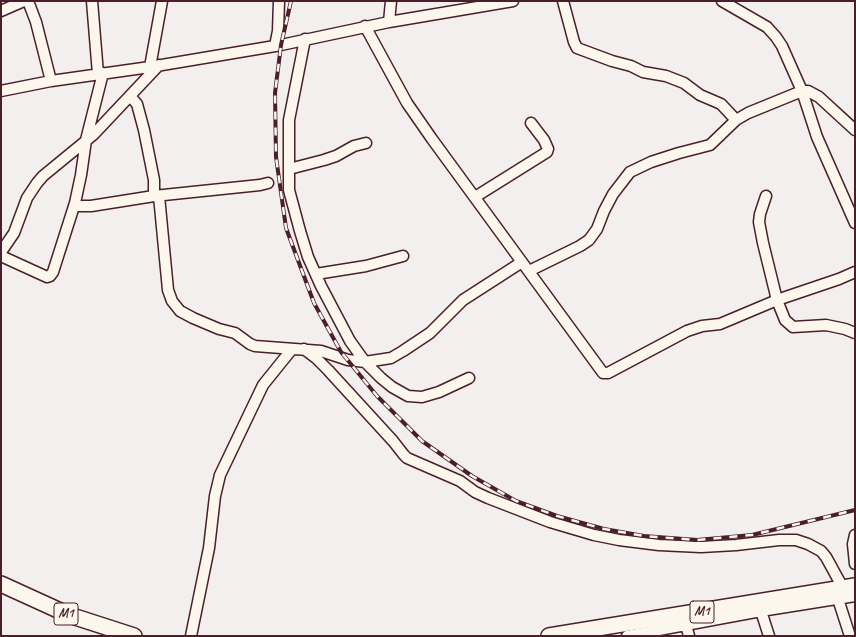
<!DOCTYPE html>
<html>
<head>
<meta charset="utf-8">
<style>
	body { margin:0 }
	#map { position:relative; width:856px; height:637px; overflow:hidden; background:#f2efee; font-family:Caveat,sans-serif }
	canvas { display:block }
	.frame { position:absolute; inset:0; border:2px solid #4a1f2b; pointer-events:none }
</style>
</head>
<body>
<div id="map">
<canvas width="856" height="637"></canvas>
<div class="frame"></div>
</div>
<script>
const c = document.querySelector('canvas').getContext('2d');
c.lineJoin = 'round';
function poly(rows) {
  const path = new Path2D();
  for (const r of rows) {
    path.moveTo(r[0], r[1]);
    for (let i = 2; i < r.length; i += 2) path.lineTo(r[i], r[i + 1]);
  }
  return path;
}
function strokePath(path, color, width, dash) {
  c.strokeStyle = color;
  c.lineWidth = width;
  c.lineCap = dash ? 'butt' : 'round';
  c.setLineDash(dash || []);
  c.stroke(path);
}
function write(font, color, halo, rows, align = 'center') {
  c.font = font + ' Caveat,sans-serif';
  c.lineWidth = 3;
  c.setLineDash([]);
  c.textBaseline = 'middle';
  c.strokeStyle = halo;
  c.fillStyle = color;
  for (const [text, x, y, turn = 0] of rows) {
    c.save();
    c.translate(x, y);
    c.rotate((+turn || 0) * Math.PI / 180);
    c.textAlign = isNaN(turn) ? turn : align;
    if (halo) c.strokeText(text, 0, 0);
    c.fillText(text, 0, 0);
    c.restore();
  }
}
const minor = poly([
	[28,1,36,22,51,81],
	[92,1,98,74],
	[563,1,574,42,577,48,612,61,631,66,643,72,666,76,684,83,700,95,721,104,736,120],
	[722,1,767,27,776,37,782,46,802,91,817,137,855,223],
	[1,11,24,1],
	[389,22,391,1],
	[365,26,407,103,432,139,603,373,608,373,687,331,702,326,720,324,777,300,785,320,793,327,826,325,845,329,855,333],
	[305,39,289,120,289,190,300,231,308,257,321,286,350,341,365,362,381,378,392,387,408,396,422,397,439,392,469,378],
	[275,46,278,31,279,1],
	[150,67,162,1],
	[1,91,51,81,150,67,281,45,389,22,513,1],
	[130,96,137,104,144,130,154,180,154,196],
	[289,169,324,160,336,156,354,146,366,143],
	[159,196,168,290,172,301,180,311,193,318,219,329,235,333,250,344,255,346,321,351,348,360,365,362,391,358,403,351,430,333,463,300,522,262],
	[766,196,760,214,759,222,763,243,777,300,839,279,855,272],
	[475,197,547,152,548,149,544,140,531,123],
	[74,206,91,206,154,196,260,185,268,183],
	[1,252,14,233,27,198,37,183,43,176,93,135,159,65],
	[1,256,47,277,50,276,53,272,75,203,81,175,86,140,103,73],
	[529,271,580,246,589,240,597,229,604,211,613,194,630,172,651,162,679,153,710,145,736,120,748,113,802,91,808,91,819,97,855,130],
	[316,274,366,266,403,256],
	[304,349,316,358,328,370,393,441,404,455,407,458,460,481,475,492,488,498,550,522,594,535,619,540,659,545,701,547,736,545,779,540,796,540,808,544,821,551,826,557,843,588],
	[855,535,853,544,855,564],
	[838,599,850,636],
	[761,611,769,636],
	[686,625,689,636],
	[191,636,209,548,215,496,220,475,263,385,292,349],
	[627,636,761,611,855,596]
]);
const primary = poly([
	[1,584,69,615,134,636],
	[549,636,855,586]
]);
const rail = poly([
	[291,1,281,45,275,93,276,157,286,228,314,303,341,352,377,396,422,441,472,476,516,501,557,516,604,529,644,536,697,540,752,535,855,510]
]);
const shields = [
	[702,612,24],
	[66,614,24]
];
const shieldNames = [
	["M1",702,612],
	["M1",66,614]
];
strokePath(minor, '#4a1f2b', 13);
strokePath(primary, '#4a1f2b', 18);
strokePath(minor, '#fbf7ec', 10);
strokePath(primary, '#fbf7ec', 15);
strokePath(rail, '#4a1f2b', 4);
strokePath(rail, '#fbf7ec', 2.5, [8]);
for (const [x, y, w] of shields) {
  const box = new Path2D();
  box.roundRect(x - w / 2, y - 11, w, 22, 3);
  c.fillStyle = '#fbf7ec';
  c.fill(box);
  strokePath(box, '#4a1f2b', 1);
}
write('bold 13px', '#4a1f2b', null, shieldNames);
</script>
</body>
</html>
